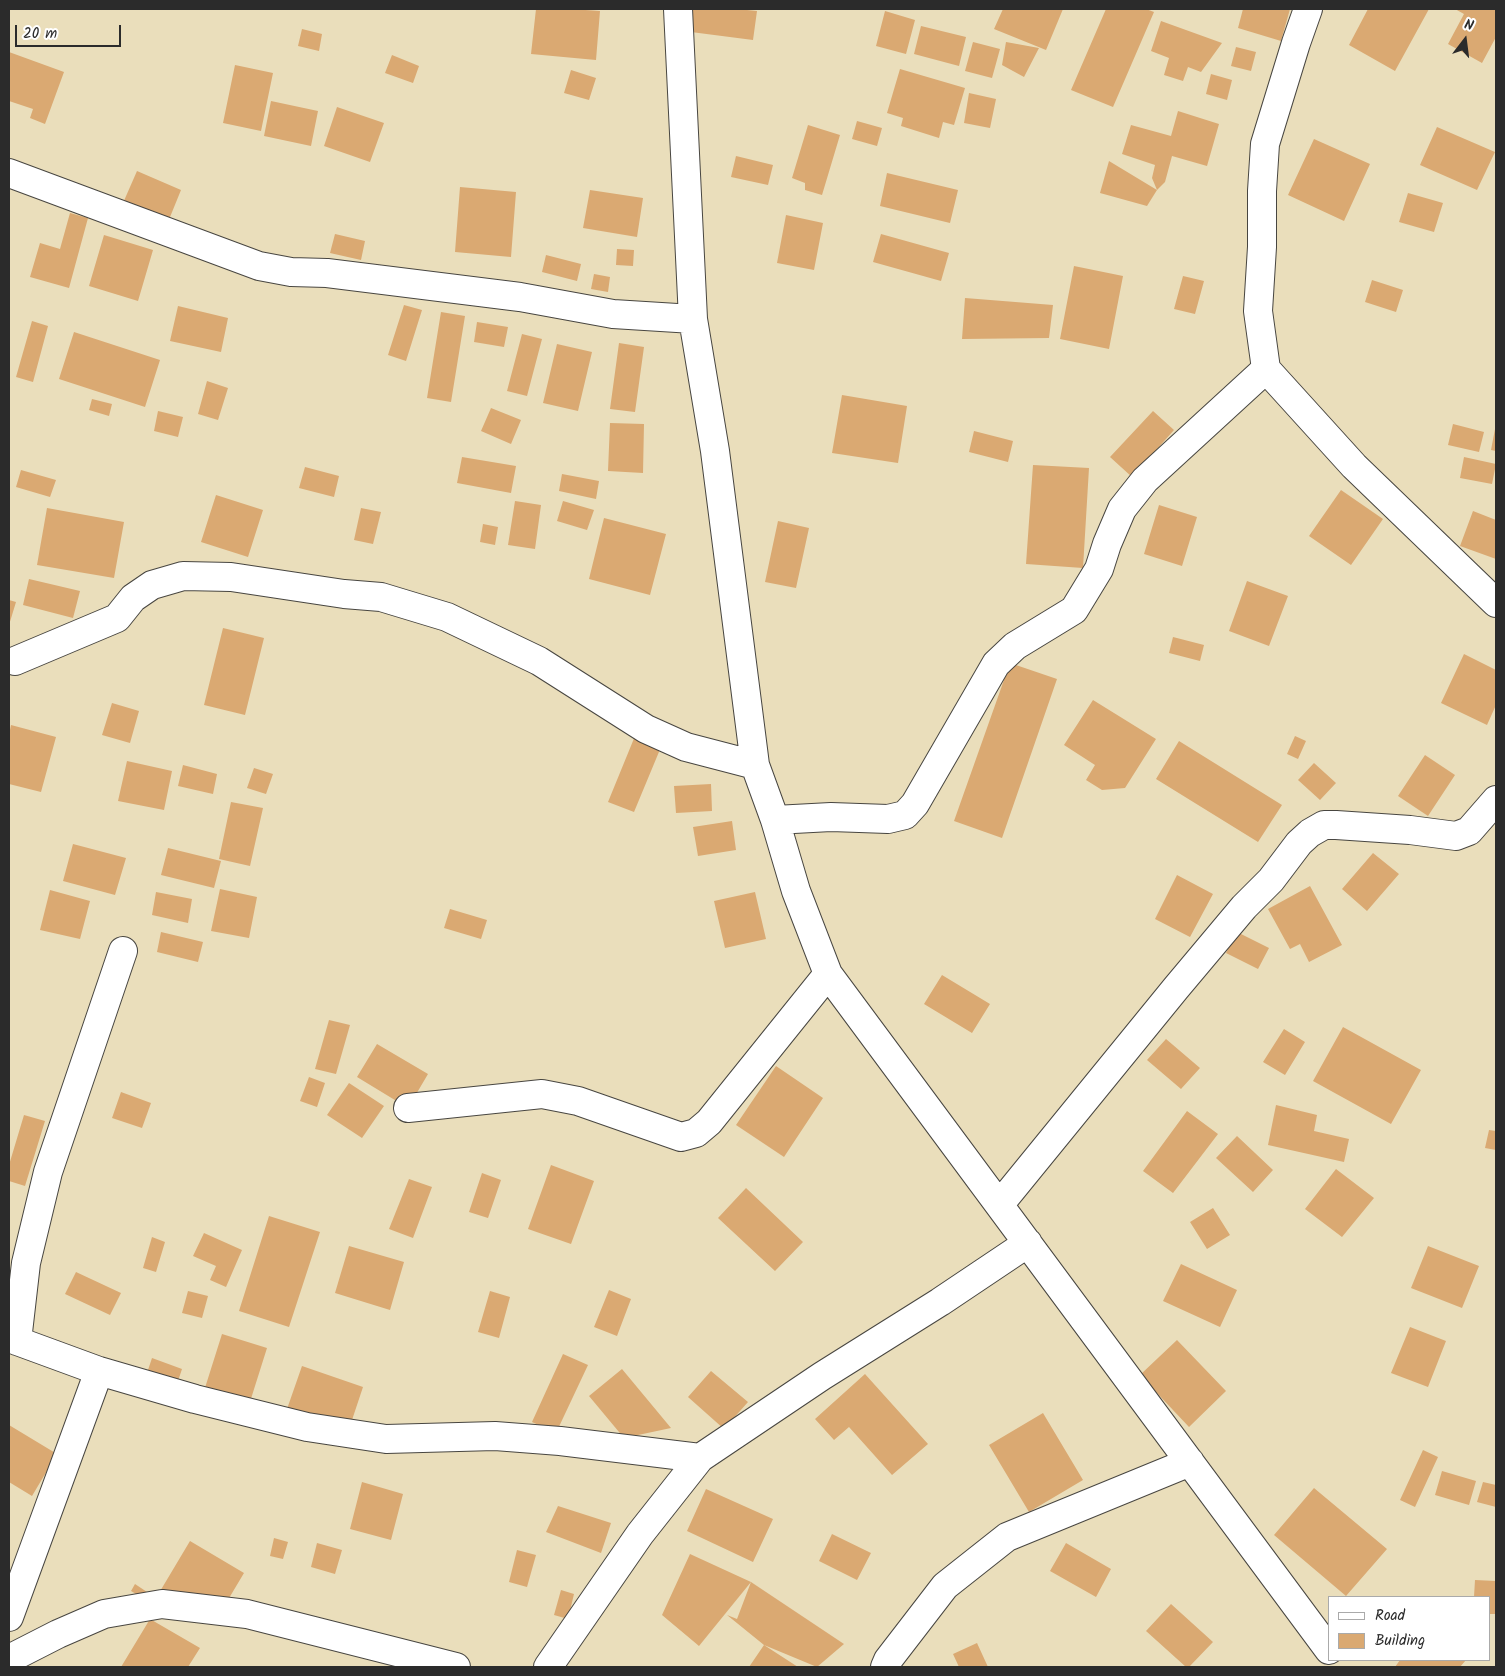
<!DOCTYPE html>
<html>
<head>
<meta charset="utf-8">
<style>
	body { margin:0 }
	#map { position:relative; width:1505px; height:1676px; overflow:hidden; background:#eadebb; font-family:Kalam,sans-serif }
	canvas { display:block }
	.frame { position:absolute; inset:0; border:10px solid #2b2b2b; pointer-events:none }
	.legend { position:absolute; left:1328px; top:1596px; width:162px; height:65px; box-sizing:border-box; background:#fff; border:1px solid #aaa; margin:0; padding:6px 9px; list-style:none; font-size:15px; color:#2b2b2b }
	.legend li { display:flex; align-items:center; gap:10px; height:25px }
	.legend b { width:25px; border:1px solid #aaa }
	.north { position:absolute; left:1440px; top:15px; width:50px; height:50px; -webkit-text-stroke:4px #fff; paint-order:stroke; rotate:15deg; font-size:14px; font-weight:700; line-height:20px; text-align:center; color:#2b2b2b }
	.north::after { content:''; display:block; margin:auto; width:18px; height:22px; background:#2b2b2b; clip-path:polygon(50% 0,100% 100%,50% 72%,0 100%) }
	.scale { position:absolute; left:15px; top:25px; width:106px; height:22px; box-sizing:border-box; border:2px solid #2b2b2b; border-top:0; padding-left:6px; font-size:15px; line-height:18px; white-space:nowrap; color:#2b2b2b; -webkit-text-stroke:4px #fff; paint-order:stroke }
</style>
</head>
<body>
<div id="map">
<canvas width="1505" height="1676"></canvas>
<div class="frame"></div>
<ul class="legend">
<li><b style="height:6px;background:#fff"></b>Road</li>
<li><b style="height:14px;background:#daa972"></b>Building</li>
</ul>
<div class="north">N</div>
<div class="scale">20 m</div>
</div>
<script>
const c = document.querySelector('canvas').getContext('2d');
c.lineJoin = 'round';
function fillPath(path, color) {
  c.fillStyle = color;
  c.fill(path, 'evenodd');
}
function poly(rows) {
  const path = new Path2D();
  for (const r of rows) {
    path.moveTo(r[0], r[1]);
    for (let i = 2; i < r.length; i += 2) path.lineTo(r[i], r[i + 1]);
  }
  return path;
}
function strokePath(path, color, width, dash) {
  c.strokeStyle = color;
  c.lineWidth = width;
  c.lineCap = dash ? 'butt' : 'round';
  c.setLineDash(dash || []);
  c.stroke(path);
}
const building = poly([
	[536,9,571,9,600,11,596,60,531,54],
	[693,9,737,9,757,11,753,40,691,32],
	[1003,9,1063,9,1046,50,994,29],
	[1106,9,1146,9,1154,12,1113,107,1071,90],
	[1243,9,1290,9,1281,41,1238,28],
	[1368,9,1429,9,1395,71,1349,45],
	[1455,9,1496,9,1496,37,1482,63,1448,44,1464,14],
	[885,11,915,20,906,54,876,46],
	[1161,21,1222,43,1201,72,1188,67,1183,81,1164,75,1169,58,1151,51],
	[921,26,966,37,959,66,914,54],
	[302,29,322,34,319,51,298,46],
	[973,42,1000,49,992,78,965,71],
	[1006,42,1039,48,1024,77,1002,65],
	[1236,47,1256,52,1251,71,1231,66],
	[9,52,64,72,45,124,30,118,33,109,9,101],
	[392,55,419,66,413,83,385,73],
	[235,65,273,73,261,131,223,123],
	[900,69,965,88,954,125,943,122,939,138,901,126,903,118,887,113],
	[571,70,596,78,589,100,564,93],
	[1211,74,1232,80,1227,100,1206,94],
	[969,93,996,99,990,128,964,123],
	[271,101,318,111,311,146,264,136],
	[337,107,384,123,370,162,324,146],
	[1178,111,1219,124,1207,166,1172,156,1165,182,1157,190,1147,206,1100,193,1109,161,1157,190,1152,178,1155,165,1122,154,1131,125,1171,136],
	[857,121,882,128,877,146,852,139],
	[808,125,840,135,822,195,805,190,805,183,792,178],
	[1437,127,1495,152,1477,190,1420,165],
	[1314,139,1370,164,1344,221,1288,195],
	[736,156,773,165,768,185,731,177],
	[137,171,181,190,168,222,123,203],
	[887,173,958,190,950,223,880,206],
	[460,187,516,192,511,257,455,252],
	[590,190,643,198,637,237,583,228],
	[1408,193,1443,203,1434,232,1399,222],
	[70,213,88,218,69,288,30,277,40,243,60,249],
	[786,215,823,223,814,270,777,263],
	[335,234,365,241,361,260,330,253],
	[881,234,949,253,941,281,873,262],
	[104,235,153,250,138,301,89,286],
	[617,249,634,250,633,266,616,265],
	[546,255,581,264,577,281,542,272],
	[1074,266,1123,276,1109,349,1060,339],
	[594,274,610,277,608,292,591,289],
	[1183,276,1204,281,1195,314,1174,309],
	[1372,280,1403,290,1396,312,1365,302],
	[965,298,1053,305,1049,338,962,339],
	[404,305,422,310,406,361,388,355],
	[178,306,228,318,221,352,170,341],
	[441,312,465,316,451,402,427,398],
	[32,321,48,326,33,382,16,377],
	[477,322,508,327,504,347,474,342],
	[74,332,160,360,145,407,59,379],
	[522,334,542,339,527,396,507,391],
	[619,343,644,347,635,412,610,409],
	[557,344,592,352,578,411,543,403],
	[207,381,228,388,218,420,198,414],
	[842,395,907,406,898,463,832,453],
	[92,399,112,404,109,416,89,410],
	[491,408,521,420,511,444,481,431],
	[158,411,183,417,178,437,154,431],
	[1153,411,1174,430,1132,477,1110,457],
	[610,423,644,424,643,473,608,471],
	[1453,424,1484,432,1479,452,1448,445],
	[1495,429,1496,429,1496,451,1491,450],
	[974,431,1013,441,1008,462,969,452],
	[462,457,516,466,511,493,457,483],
	[1464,457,1496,464,1492,484,1460,478],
	[1033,465,1089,468,1083,568,1026,564],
	[305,467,339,476,334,497,299,488],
	[21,470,56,480,50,497,16,487],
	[562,474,599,481,596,499,559,491],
	[1341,490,1383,519,1351,565,1309,536],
	[216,495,263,510,248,557,201,542],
	[515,501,541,505,535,549,508,545],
	[563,501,594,510,587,530,557,521],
	[1159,505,1197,517,1182,566,1144,554],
	[47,508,124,522,114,578,37,565],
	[361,508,381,512,373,544,354,540],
	[1473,511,1496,520,1496,559,1460,546],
	[604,518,666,534,650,595,589,579],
	[778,521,809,528,796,588,765,582],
	[483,524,498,527,495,545,480,542],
	[29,579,80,591,73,618,23,605],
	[1247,581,1288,596,1269,646,1229,631],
	[9,600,16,602,9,625],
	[223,628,264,638,245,715,204,705],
	[1173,637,1204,645,1200,661,1169,653],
	[1464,654,1496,670,1496,705,1487,725,1441,703],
	[1010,663,1057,679,1002,838,954,821],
	[1093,700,1156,739,1125,788,1102,790,1086,780,1095,765,1064,745],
	[112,703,139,711,130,743,102,735],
	[11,725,56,737,41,792,9,784,9,735],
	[635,736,661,747,634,812,608,802],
	[1295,736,1306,741,1298,759,1287,754],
	[1179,741,1282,805,1258,842,1156,779],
	[1425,755,1455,775,1428,816,1398,796],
	[127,761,172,771,164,810,118,801],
	[1314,763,1336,783,1320,800,1298,780],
	[183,765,217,774,213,794,178,786],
	[254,768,273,774,266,794,247,788],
	[711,784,712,811,676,813,674,786],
	[231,802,263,808,250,866,219,859],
	[732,821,736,850,698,856,693,827],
	[73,844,126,858,115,895,63,881],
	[168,848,221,861,214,888,161,875],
	[1373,853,1399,874,1367,911,1342,889],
	[1177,875,1213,894,1190,937,1155,919],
	[1310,886,1342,945,1309,962,1300,944,1290,949,1268,909],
	[220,889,257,897,249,938,211,931],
	[50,890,90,901,80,939,40,930],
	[156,892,192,899,188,923,152,915],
	[755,892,766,939,725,948,714,901],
	[450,909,487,920,481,939,444,928],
	[161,932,203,942,198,962,157,952],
	[1237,932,1269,948,1258,969,1226,953],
	[942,975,990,1004,972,1033,924,1004],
	[329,1020,350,1025,336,1074,315,1069],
	[1343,1027,1421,1070,1391,1124,1313,1081],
	[1284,1029,1305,1042,1285,1075,1263,1062],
	[1166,1039,1200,1068,1181,1089,1147,1060],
	[377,1044,428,1074,408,1108,357,1077],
	[776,1066,823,1098,784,1157,736,1125],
	[309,1077,325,1083,317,1107,300,1101],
	[349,1083,384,1106,362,1138,327,1115],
	[121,1092,151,1103,142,1128,112,1118],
	[1276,1105,1317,1115,1314,1131,1349,1139,1344,1162,1268,1145],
	[1187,1111,1218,1134,1173,1193,1143,1171],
	[24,1115,45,1121,25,1186,9,1181,9,1165],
	[1489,1130,1496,1131,1496,1150,1485,1148],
	[1237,1136,1273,1170,1253,1192,1216,1158],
	[551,1165,594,1181,571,1244,528,1229],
	[1336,1169,1374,1198,1342,1237,1305,1209],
	[482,1173,501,1180,488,1218,469,1212],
	[409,1179,432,1187,413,1238,389,1229],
	[746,1188,803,1242,775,1271,718,1218],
	[1213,1208,1230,1235,1207,1249,1190,1222],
	[269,1216,320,1232,289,1327,239,1311],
	[204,1233,242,1250,226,1287,210,1280,216,1266,193,1256],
	[152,1237,165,1242,156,1272,143,1268],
	[349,1246,404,1262,390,1310,335,1293],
	[1428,1246,1479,1266,1462,1308,1411,1288],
	[1181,1264,1237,1290,1220,1327,1163,1301],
	[76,1272,121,1293,110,1315,65,1294],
	[609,1290,631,1299,617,1336,594,1327],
	[188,1291,208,1296,202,1318,182,1313],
	[490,1291,510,1297,499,1338,478,1332],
	[1410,1327,1446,1341,1428,1387,1391,1373],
	[222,1334,267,1348,249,1405,204,1391],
	[1177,1340,1226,1391,1189,1427,1140,1375],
	[563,1354,588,1365,556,1433,532,1422],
	[152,1358,182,1369,176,1387,146,1376],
	[302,1366,363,1387,349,1429,287,1409],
	[622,1369,671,1428,624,1438,589,1396],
	[711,1371,748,1402,724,1429,688,1397],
	[865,1374,928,1444,892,1475,849,1427,834,1440,815,1419],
	[1043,1413,1083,1480,1029,1512,989,1445],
	[9,1425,57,1454,32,1496,9,1482],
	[1423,1450,1438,1457,1415,1507,1400,1500],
	[1442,1471,1476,1481,1469,1505,1435,1495],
	[362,1482,403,1494,391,1540,350,1529],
	[1483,1482,1496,1485,1496,1507,1477,1502],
	[1314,1488,1387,1549,1346,1596,1274,1535],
	[706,1489,773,1519,753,1562,687,1531],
	[558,1506,611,1523,601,1553,546,1532],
	[832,1534,871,1553,857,1580,819,1561],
	[274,1538,288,1542,283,1559,270,1556],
	[190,1541,244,1573,213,1625,159,1593],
	[317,1543,342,1550,335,1574,311,1567],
	[1066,1543,1111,1569,1096,1597,1050,1571],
	[517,1550,536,1555,527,1587,509,1582],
	[690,1554,751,1582,699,1646,662,1615],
	[1475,1580,1496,1581,1496,1614,1489,1614,1489,1597,1474,1597],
	[751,1582,844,1644,817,1667,764,1645,727,1615,737,1619],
	[135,1584,147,1592,143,1598,131,1591],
	[561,1590,574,1594,568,1619,554,1615],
	[1171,1604,1213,1642,1189,1667,1186,1667,1146,1631],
	[150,1619,200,1648,188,1667,121,1667],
	[977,1643,988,1667,959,1667,953,1654],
	[764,1645,798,1667,749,1667],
	[1400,1660,1466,1660,1460,1667,1395,1667]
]);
const minor = poly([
	[678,9,693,319,715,451,755,765,775,820,796,891,828,974,1329,1650],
	[9,173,259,266,291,272,327,273,520,297,613,314,693,319],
	[1266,369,1354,466,1496,603],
	[15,661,117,618,133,598,152,585,183,576,231,577,344,594,381,597,447,617,539,661,646,729,686,747,755,765],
	[775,820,831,817,888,819,905,815,915,804,996,664,1015,646,1074,610,1099,569,1107,544,1122,509,1145,480,1266,369,1258,311,1262,247,1262,191,1265,144,1296,43,1308,9],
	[408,1108,542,1094,578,1101,681,1137,696,1133,709,1122,828,974],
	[1000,1204,1176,988,1244,907,1271,880,1299,843,1310,833,1324,825,1336,825,1410,830,1456,836,1469,831,1496,800],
	[9,1338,99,1371,195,1399,307,1427,386,1439,495,1436,560,1441,700,1458,822,1376,940,1302,1028,1243],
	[17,1341,26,1263,48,1172,123,951],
	[9,1617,99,1371],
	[9,1659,58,1634,104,1614,162,1604,247,1614,456,1667],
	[548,1667,640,1534,700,1458],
	[885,1667,888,1660,945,1586,1007,1537,1190,1462]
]);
fillPath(building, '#daa972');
strokePath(minor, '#484641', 30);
strokePath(minor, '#fff', 28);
</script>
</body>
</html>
